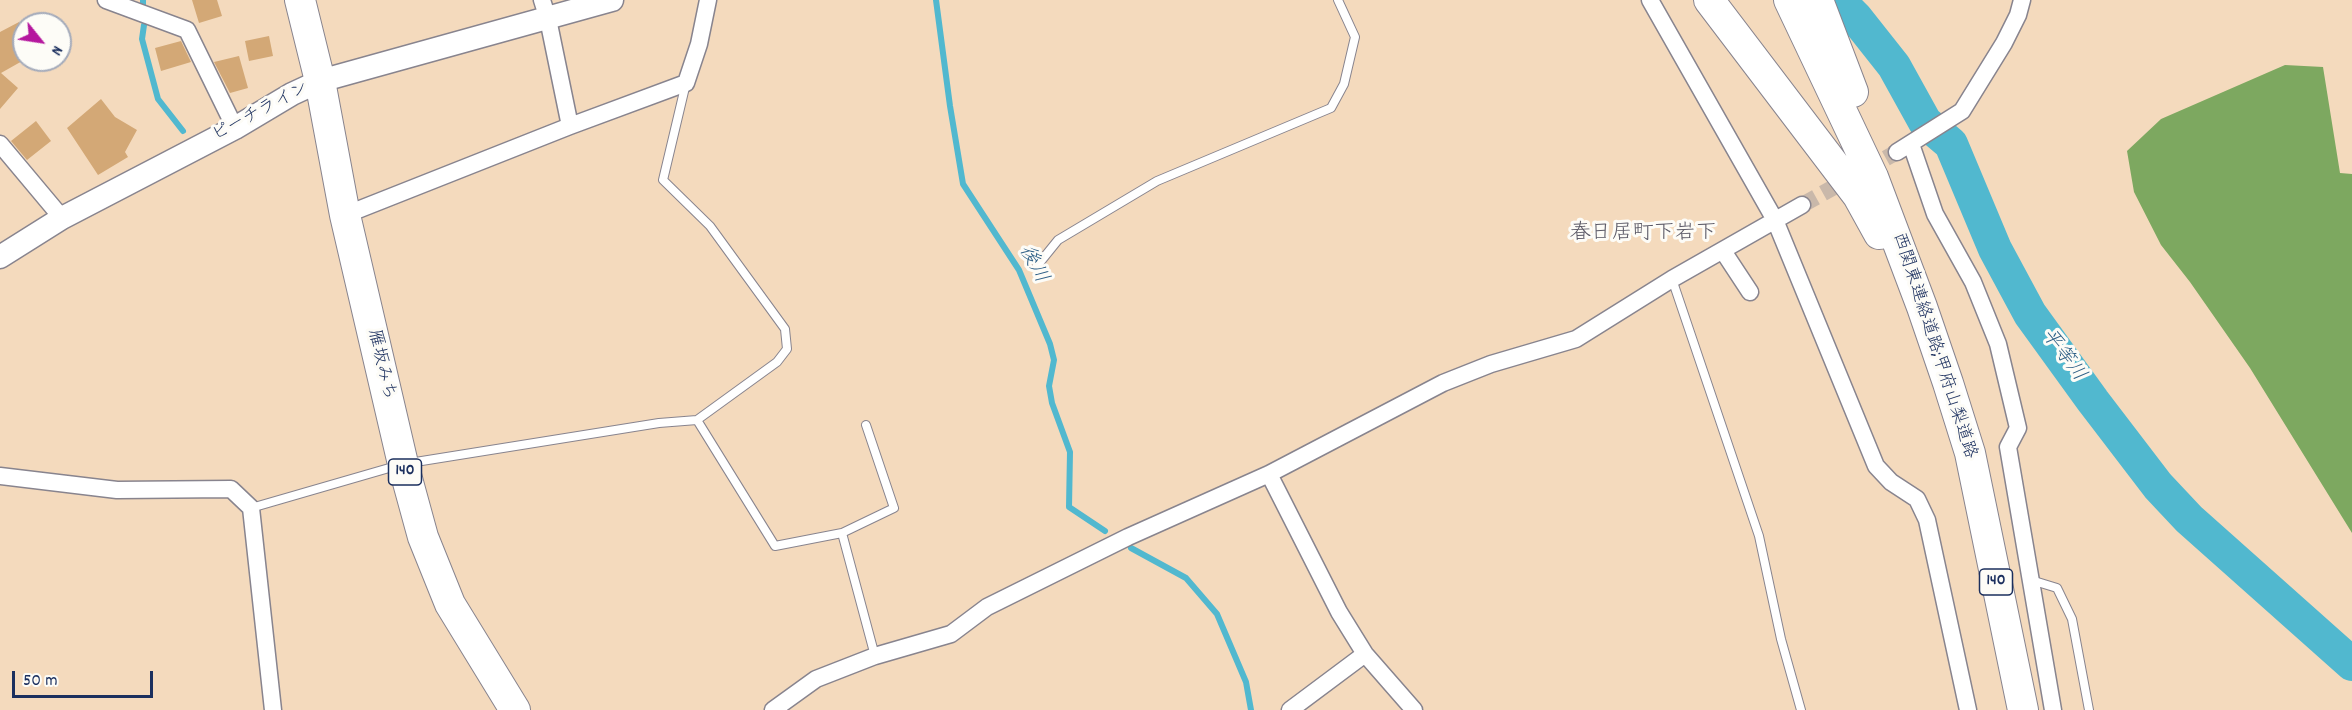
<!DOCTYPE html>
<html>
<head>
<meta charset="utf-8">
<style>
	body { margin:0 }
	#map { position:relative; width:2352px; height:710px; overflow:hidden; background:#f4dabd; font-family:Dekko,sans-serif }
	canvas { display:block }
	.north { position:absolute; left:12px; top:12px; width:60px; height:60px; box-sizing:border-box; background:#fdfcf7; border:2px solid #a3aaba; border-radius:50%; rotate:120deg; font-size:16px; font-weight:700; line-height:24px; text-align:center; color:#1b2f5e }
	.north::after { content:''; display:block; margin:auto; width:21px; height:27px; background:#b5179e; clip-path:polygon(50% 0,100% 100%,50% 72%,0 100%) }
	.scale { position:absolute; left:12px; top:671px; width:141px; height:27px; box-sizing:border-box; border:3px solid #1b2f5e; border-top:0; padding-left:8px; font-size:18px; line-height:21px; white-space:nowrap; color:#1b2f5e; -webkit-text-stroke:4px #fdfcf7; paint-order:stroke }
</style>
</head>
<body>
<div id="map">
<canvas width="2352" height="710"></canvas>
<div class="north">N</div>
<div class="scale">50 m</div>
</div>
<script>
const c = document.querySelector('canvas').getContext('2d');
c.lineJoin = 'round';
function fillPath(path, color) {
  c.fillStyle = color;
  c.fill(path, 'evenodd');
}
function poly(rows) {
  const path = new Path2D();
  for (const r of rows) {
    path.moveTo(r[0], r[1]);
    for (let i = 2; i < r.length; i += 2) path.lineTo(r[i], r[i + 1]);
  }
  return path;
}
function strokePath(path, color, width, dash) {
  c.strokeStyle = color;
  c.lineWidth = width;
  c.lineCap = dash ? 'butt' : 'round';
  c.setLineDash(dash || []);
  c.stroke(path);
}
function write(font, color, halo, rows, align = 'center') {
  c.font = font + ' Dekko,"Klee One",sans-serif';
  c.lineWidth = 6;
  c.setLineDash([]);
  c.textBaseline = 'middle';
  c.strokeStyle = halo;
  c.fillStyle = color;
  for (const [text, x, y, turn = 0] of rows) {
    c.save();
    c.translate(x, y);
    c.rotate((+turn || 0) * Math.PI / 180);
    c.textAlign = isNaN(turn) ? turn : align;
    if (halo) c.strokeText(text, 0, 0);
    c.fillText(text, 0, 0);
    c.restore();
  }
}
const forest = poly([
	[2285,65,2323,67,2340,173,2352,174,2352,533,2250,368,2190,282,2161,245,2134,192,2127,151,2161,119]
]);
const stream = poly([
	[936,0,950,106,963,184,1019,270,1050,344,1054,360,1049,386,1052,403,1070,452,1069,507,1105,531],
	[143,8,143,0],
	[144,25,142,39,158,99,183,131],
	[1131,548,1186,578,1217,614,1246,682,1251,710]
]);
const river = poly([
	[1838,0,1856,18,1894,66,1925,122,1951,144,1995,249,2030,314,2093,401,2158,486,2189,519,2352,664]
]);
const building = poly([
	[192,0,217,0,222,16,199,23],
	[19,22,24,30,24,60,1,73,18,88,0,109,0,32],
	[269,36,273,56,249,61,245,41],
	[181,41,191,62,161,71,155,48],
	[239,56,248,88,230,93,214,62],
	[101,99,115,117,137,130,125,152,128,157,98,175,67,128],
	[36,121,51,141,27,160,11,141]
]);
const streetTunnel = poly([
	[1802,205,1897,152]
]);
const lane = poly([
	[686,83,663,180,710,226,785,329,787,349,777,362,697,420],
	[1037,266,1058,240,1157,181,1331,108,1344,84,1355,37,1338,0],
	[1672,279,1759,536,1781,639,1801,710],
	[251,508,403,464,659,423,697,420,775,546,842,533,875,656],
	[842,533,894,508,866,425],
	[2031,580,2057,588,2072,619,2089,710]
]);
const street = poly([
	[106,0,187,30,235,128],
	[542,0,548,19,570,126],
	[1650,0,1775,220,1876,466,1891,482,1917,499,1927,520,1968,710],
	[0,144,62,218],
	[1911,144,1935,214,1973,282,1998,344,2018,428,2008,447,2053,710],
	[1897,152,1962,111,2004,43,2018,15,2022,0],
	[345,215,570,126,686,83,699,44,708,0],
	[1723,251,1750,292],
	[1269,474,1339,612,1365,654,1414,710],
	[0,476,117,490,231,489,251,508,273,710],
	[773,710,816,679,875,656,951,634,987,607,1128,537,1269,474,1443,383,1491,364,1576,339,1672,279,1802,205],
	[1290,710,1365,654]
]);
const secondary = poly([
	[0,257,62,218,235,128,292,94,320,81,612,0]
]);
const highway = poly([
	[300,0,320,81,345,215,403,464,423,537,450,604,515,710],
	[1709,0,1858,196,1879,234],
	[1789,0,1873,177,1922,307,1948,383,1970,453,2023,710],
	[1818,0,1853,92]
]);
const shields = [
	[405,472,33],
	[1996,582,33]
];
const shieldNames = [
	["140",405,472],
	["140",1996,582]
];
const streetNames = [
	["ピーチライン",261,113,-28],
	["西関東連絡道路;甲府山梨道路",1933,346,72],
	["雁坂みち",380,365,77]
];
const waterNames = [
	["後川",1032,265,62],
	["平等川",2062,356,53]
];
const quarterNames = [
	["春日居町下岩下",1643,235]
];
fillPath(forest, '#7da860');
strokePath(stream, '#51b8cf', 6);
strokePath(river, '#51b8cf', 34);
fillPath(building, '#d3a876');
strokePath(streetTunnel, '#c9b8aa', 16, [16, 8]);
strokePath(lane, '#88848e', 10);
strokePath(street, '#88848e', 19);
strokePath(secondary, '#88848e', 25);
strokePath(highway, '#88848e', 32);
strokePath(lane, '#fff', 8);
strokePath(street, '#fff', 16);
strokePath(secondary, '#fff', 22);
strokePath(highway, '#fff', 30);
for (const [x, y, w] of shields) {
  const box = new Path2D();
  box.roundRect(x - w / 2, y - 13, w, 26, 4.5);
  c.fillStyle = '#fdfcf7';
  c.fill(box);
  strokePath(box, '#1b2f5e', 1.5);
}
write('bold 16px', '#1b2f5e', null, shieldNames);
write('18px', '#1b2f5e', '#fdfcf7', streetNames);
write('italic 20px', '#2e5f86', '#fdfcf7', waterNames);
write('21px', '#5b5966', '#fdfcf7', quarterNames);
</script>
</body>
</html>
